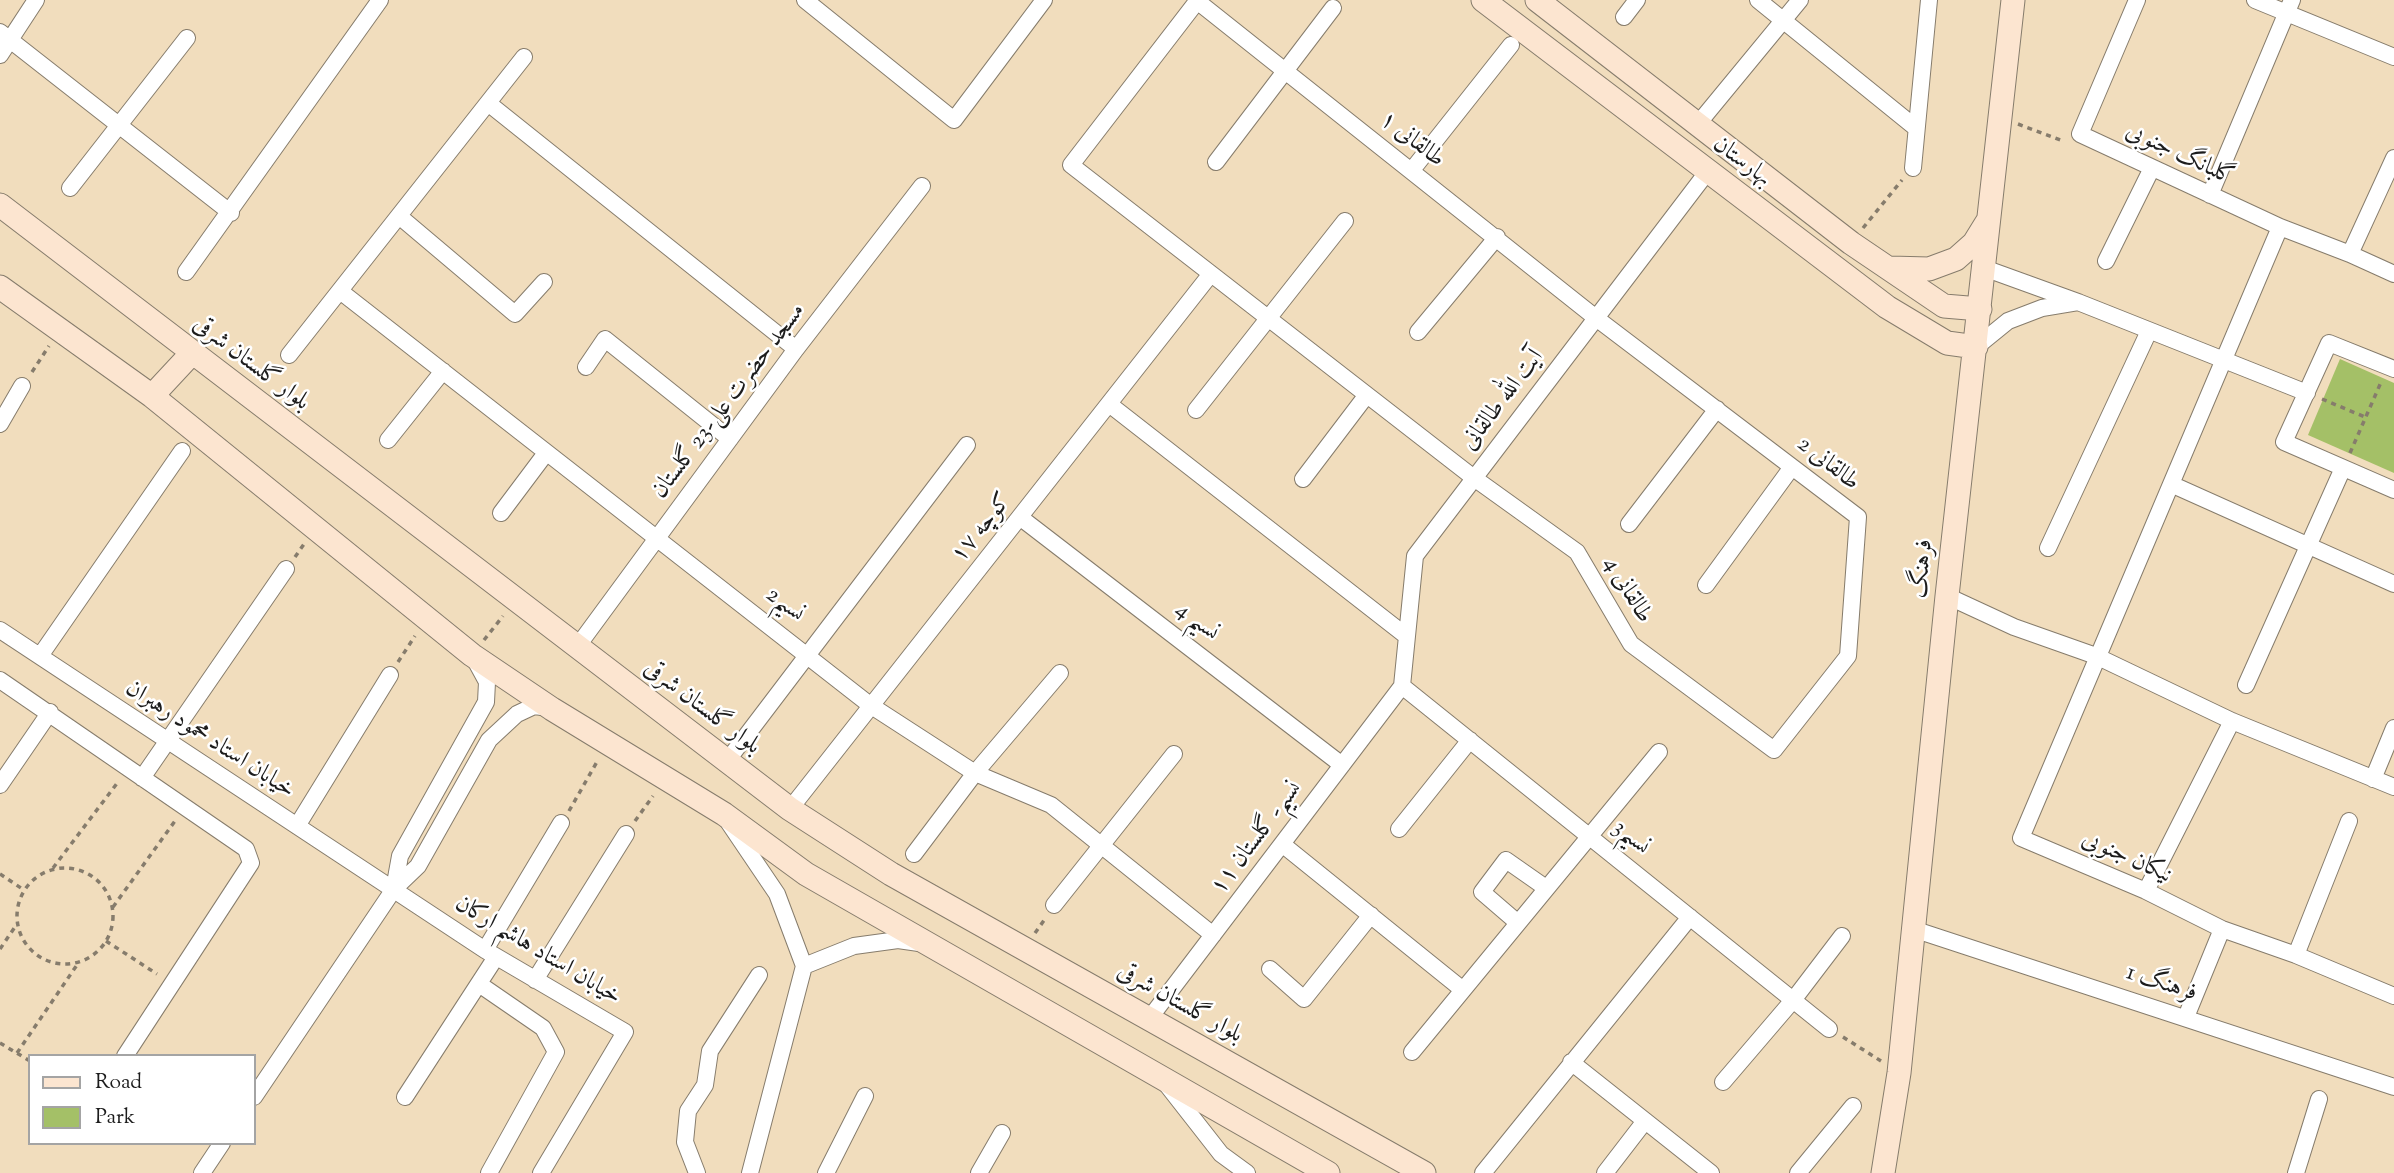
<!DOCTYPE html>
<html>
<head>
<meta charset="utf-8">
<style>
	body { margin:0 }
	#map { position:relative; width:2394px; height:1173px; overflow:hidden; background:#f1ddbd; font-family:"Sorts Mill Goudy",serif }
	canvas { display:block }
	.legend { position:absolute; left:28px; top:1054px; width:228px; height:91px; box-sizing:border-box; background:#fff; border:2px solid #a4a4a4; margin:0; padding:9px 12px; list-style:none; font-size:21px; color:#1c1c1c }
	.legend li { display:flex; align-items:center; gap:14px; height:35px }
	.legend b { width:35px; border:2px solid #a4a4a4 }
</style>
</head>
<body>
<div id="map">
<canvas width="2394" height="1173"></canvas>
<ul class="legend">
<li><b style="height:9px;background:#fce5d0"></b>Road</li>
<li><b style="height:19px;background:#a4c067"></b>Park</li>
</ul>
</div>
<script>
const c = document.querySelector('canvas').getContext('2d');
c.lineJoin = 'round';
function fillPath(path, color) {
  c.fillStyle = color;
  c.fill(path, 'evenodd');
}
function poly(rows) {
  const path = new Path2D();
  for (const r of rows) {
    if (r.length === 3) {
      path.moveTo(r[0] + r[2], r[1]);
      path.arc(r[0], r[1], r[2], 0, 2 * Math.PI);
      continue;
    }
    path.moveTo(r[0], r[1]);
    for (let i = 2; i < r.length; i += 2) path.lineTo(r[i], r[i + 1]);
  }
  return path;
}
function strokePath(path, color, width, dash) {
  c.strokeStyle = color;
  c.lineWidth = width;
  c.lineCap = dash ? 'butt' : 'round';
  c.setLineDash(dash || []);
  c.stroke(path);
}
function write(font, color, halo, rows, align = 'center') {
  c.font = font + ' "Sorts Mill Goudy",Amiri,serif';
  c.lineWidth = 5;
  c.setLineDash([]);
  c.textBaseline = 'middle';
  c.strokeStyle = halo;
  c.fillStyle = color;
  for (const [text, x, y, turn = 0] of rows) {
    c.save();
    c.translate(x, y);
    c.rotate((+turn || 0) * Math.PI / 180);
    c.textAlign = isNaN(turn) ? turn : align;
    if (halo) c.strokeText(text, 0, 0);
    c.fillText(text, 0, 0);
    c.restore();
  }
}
const green = poly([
	[2340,359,2394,383,2394,473,2308,435]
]);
const path = poly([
	[2018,124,2063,141],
	[1863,228,1902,180],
	[32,372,49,346],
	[2322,399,2365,417],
	[2350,453,2382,380],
	[295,557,304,544],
	[484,640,503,616],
	[398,662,415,636],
	[569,811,598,760],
	[635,821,653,796],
	[53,868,118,782],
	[65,916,48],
	[0,874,24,890],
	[113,907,175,821],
	[1035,933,1045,919],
	[106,941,157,974],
	[0,949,17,924],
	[1843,1037,1881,1061],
	[0,1043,30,1061],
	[17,1053,79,962]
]);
const street = poly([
	[805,0,954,120,1044,0],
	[1758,0,1916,128],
	[2137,0,2080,134,2280,227,2350,254,2394,274],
	[2255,0,2394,57],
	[1197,1,1596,318,1858,517,1848,656,1774,750,1631,644,1577,552,1474,478,1071,165,1198,0],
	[1624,17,1637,0],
	[0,32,231,213],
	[0,55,36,0],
	[488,103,796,349],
	[1697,125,1800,0],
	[1216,162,1333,8],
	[1913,168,1929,0],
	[1412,170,1511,45],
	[70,188,187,38],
	[2210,195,2292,0],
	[399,216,515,314,544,282],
	[2280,227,2021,838,2146,891,2222,929,2296,955,2394,996],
	[2350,254,2394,158],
	[2106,261,2151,170],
	[186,272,380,0],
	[340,291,870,705,975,773,1051,805,1213,935],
	[2078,302,2307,393],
	[1418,332,1497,237],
	[1976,347,2008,321,2042,308,2078,302,1984,268],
	[289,355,524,57],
	[586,367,605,339,730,439],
	[2394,369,2329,343,2284,442,2394,490],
	[1109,404,1405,635],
	[1196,410,1345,221],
	[0,424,22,386],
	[388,440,443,371],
	[1303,479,1366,396],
	[2173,485,2394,584],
	[501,513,546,453],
	[1021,518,1342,765],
	[1629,524,1717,409],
	[2048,548,2149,331],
	[1706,585,1792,467],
	[1947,596,2014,627,2096,656,2232,721,2394,787],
	[0,630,485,950,625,1032,541,1173],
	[577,647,796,349,922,186],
	[40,656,182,451],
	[0,680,246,849,251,863,125,1056],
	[2246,685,2343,468],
	[1402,686,1415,556,1708,171],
	[1402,686,1829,1029],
	[727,761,967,445],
	[142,778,286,569],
	[2373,779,2394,728],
	[0,785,50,712],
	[790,809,1210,275],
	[729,823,777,894,804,966],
	[297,826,390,675],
	[1399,829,1470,740],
	[1282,844,1463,990],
	[914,854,975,773,1060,673],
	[394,889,400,856,486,702,487,682,475,660],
	[2146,891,2232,721],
	[1054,905,1174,754],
	[1518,923,1482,892,1506,860,1546,888],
	[1913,929,2394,1087],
	[485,950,561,823],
	[2296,955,2349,821],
	[804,966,854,946,898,940,919,943],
	[1270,969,1304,999,1371,915],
	[535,980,626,834],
	[479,984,543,1028,556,1052,489,1173],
	[2186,1017,2222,929],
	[1149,1019,1402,686],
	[1412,1052,1659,752],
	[1571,1062,1711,1173],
	[1723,1082,1794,999,1842,936],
	[1167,1085,1221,1154,1247,1173],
	[254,1097,394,889,418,866,489,740,517,714,534,706,550,708],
	[405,1097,496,957],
	[202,1173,222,1143],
	[697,1173,685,1142,688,1111,705,1085,710,1051,759,975],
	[750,1173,804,966],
	[826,1173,865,1096],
	[979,1173,1002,1133],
	[1483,1173,1690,917],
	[1605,1173,1645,1121],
	[1798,1173,1853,1106],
	[2296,1173,2319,1099]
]);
const secondary = poly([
	[1483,0,1887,307,1947,343,1976,347],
	[1537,0,1851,243,1944,306,1980,309],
	[0,205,790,809,891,874,1424,1173],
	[1890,268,1929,269,1956,259,1974,243,1987,222],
	[0,287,152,396,472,655,552,709,724,814,806,874,1328,1173],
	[152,396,192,353],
	[1883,1173,1899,1073,1947,596,2013,0]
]);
const streetNames = [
	["طالقانی ۱",1411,141,38],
	["گلبانگ جنوبی",2179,156,25],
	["بهارستان",1741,163,37],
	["بلوار گلستان شرقی",250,365,37],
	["آیت الله طالقانی",1504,401,-53],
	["مسجد حضرت علی-23 گلستان",730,402,-53],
	["طالقانی 2",1827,465,38],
	["کوچه ۱۷",983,529,-51],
	["فرهنگ",1924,569,-84],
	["طالقانی 4",1626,591,59],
	["نسیم2",784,606,37],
	["نسیم 4",1196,623,37],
	["بلوار گلستان شرقی",701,709,37],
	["خیابان استاد محمود رهبران",209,741,33],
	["نسیم- گلستان ۱۱",1258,839,-53],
	["نسیم3",1630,839,39],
	["نیکان جنوبی",2126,859,24],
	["خیابان استاد هاشم ارکان",537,952,31],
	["فرهنگ 1",2161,985,18],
	["بلوار گلستان شرقی",1179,1005,29]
];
fillPath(green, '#a4c067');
strokePath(street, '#867c6c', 18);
strokePath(secondary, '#867c6c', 25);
strokePath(path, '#867c6c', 3.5, [5, 5]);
strokePath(street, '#fff', 16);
strokePath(secondary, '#fce5d0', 23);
write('24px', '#1c1c1c', '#fff', streetNames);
</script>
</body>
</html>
